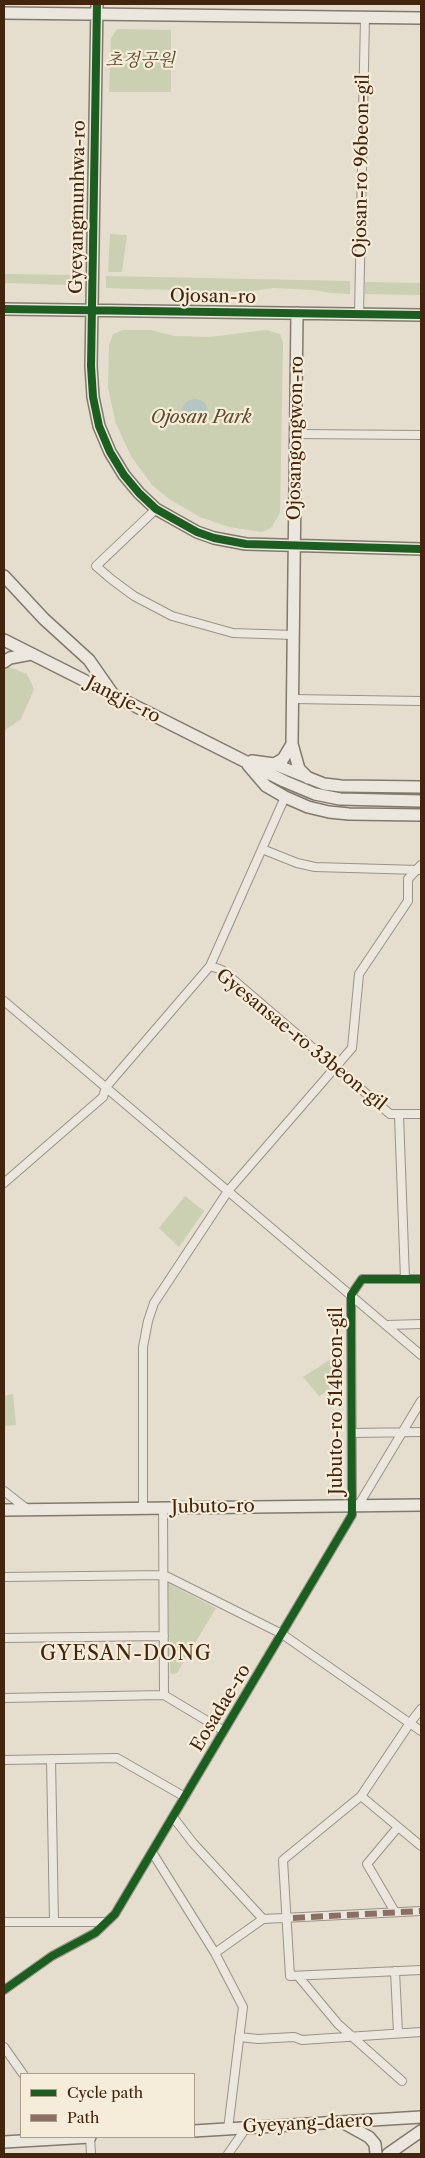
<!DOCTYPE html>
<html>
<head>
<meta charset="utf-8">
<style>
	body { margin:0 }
	#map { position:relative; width:425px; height:2158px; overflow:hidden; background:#e5dece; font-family:"Libre Caslon Text",serif }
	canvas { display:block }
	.frame { position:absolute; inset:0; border:5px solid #43240c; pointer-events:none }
	.legend { position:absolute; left:20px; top:2073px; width:175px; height:65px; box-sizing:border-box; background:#f5ecd9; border:1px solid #ae9c87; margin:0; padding:6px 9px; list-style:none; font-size:15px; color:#43240c }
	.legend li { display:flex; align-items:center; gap:10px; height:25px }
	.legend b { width:25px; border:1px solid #ae9c87 }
</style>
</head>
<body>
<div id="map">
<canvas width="425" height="2158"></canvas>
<div class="frame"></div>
<ul class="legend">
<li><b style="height:6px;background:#1b5e20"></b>Cycle path</li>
<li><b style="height:6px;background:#8d6e63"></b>Path</li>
</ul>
</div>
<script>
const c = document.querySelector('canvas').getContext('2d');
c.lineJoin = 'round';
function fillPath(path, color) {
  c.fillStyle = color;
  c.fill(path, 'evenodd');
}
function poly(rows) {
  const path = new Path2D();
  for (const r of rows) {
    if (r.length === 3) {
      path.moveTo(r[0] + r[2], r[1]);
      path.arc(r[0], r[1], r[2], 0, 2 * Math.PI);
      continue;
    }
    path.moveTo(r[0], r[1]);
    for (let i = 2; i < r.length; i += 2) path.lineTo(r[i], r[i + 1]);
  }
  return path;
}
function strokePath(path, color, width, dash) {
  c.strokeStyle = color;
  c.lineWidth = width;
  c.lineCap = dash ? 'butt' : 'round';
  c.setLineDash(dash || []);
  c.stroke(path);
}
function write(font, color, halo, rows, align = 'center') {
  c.font = font + ' "Libre Caslon Text","Noto Serif KR",serif';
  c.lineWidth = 4.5;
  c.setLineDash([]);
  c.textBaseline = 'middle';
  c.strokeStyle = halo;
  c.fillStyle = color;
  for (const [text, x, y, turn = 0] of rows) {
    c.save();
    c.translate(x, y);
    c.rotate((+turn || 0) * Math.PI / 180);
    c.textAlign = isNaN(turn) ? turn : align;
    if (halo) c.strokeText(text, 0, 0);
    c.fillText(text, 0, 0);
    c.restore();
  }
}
const green = poly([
	[117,29,171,30,171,92,109,92,111,38],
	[110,234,127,235,122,272,108,272],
	[4,274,77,275,70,285,4,283],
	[106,276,350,281,350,294,331,293,314,290,273,288,246,292,106,288],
	[365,282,421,283,421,295,365,294],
	[123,330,150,330,175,336,209,337,266,330,280,334,283,342,280,513,271,528,262,532,229,527,200,517,169,499,152,485,131,456,116,424,108,388,109,345,113,334],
	[4,665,27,674,34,689,21,719,4,731],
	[185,1196,204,1211,179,1247,159,1228],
	[331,1359,337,1367,326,1377,330,1390,319,1396,303,1377],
	[13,1394,16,1425,4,1426,4,1396],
	[168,1583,216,1608,177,1673,172,1674,170,1672]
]);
const water = poly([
	[195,412,13]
]);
const street = poly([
	[359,314,365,17],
	[296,434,421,435],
	[156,509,96,566,111,579,134,596,172,616,233,633,293,635],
	[293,699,421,701],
	[262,849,297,863,315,867,419,870],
	[210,966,222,970,390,1114,421,1114],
	[4,1001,421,1355],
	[399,1115,405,1279],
	[4,1183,103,1097,106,1087,210,966,285,797],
	[387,1325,421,1324],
	[352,1433,421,1432],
	[4,1491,27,1509],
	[358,1506,421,1401],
	[143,1508,143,1347,148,1321,154,1303,228,1191,352,1048,359,974,408,901,408,879,421,865],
	[163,1508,164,1695],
	[4,1577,164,1575,282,1634,421,1731],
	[4,1638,164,1636],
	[4,1698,164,1695,224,1731],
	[421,1709,410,1723,361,1796,283,1860,290,1976,421,1970],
	[51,1759,54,1922],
	[4,1760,117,1758,185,1797],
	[361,1796,421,1846],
	[173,1817,193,1843,263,1919],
	[152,1852,215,1953,243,2007,228,2129],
	[395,1912,367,1864,398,1827],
	[4,1922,107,1922],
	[215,1953,263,1919,421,1911],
	[395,1971,398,2033],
	[298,1976,338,2024,402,2081],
	[4,1990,52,1956,95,1933,115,1914,352,1515,351,1295,362,1279,421,1279],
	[239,2037,258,2039,294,2037,302,2040,421,2032],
	[4,2047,23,2074],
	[90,2137,91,2154],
	[228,2154,246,2128]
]);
const secondary = poly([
	[97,4,91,366,93,397,99,426,110,452,124,475,139,493,156,509,197,532,214,538,246,544,421,549],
	[4,13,421,18],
	[4,309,421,315],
	[297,313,292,744,299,769,308,778],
	[4,576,44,619,89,660,112,693],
	[4,640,284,781,315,794,340,799,421,801],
	[4,662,10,658,31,654],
	[252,761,274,764,324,784,341,786,421,787],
	[274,764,283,759,292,744],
	[248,765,266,786,285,797,308,807,329,812,349,814,421,815],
	[4,1510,421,1505],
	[342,2122,369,2137,375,2144,376,2154],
	[194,2131,421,2117],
	[4,2142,90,2137],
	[388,2154,421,2131]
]);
const quiet = poly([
	[293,1918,421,1911]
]);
const cycleway = poly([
	[97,4,91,366,93,397,99,426,110,452,124,475,139,493,156,509,197,532,214,538,246,544,421,549],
	[4,309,421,315],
	[4,1990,52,1956,95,1933,115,1914,352,1515,351,1295,362,1279,421,1279]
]);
const parkNames = [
	["초정공원",140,61],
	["Ojosan Park",201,418]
];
const streetNames = [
	["Ojosan-ro 96beon-gil",362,166,-89],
	["Gyeyangmunhwa-ro",78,207,-89],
	["Ojosan-ro",213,297,1],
	["Ojosangongwon-ro",296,438,-89],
	["Jangje-ro",123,700,27],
	["Gyesansae-ro 33beon-gil",301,1040,39],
	["Jubuto-ro 514beon-gil",337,1401,-90],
	["Jubuto-ro",213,1507,-1],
	["Eosadae-ro",221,1708,-59],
	["Gyeyang-daero",308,2124,-3]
];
const quarterNames = [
	["GYESAN-DONG",126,1654]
];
fillPath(green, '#cad0b1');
fillPath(water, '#b5c5c4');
strokePath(street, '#9a9286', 10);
strokePath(secondary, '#82796d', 14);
strokePath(street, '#ebe7df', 8);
strokePath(secondary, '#ebe7df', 11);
strokePath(quiet, '#8d6e63', 6, [12, 6]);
strokePath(cycleway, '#1b5e20', 8);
write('italic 18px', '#5f4c2f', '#f5ecd9', parkNames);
write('18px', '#43240c', '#f5ecd9', streetNames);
c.letterSpacing = '1px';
write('20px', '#43240c', '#f5ecd9', quarterNames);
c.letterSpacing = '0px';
</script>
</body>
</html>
